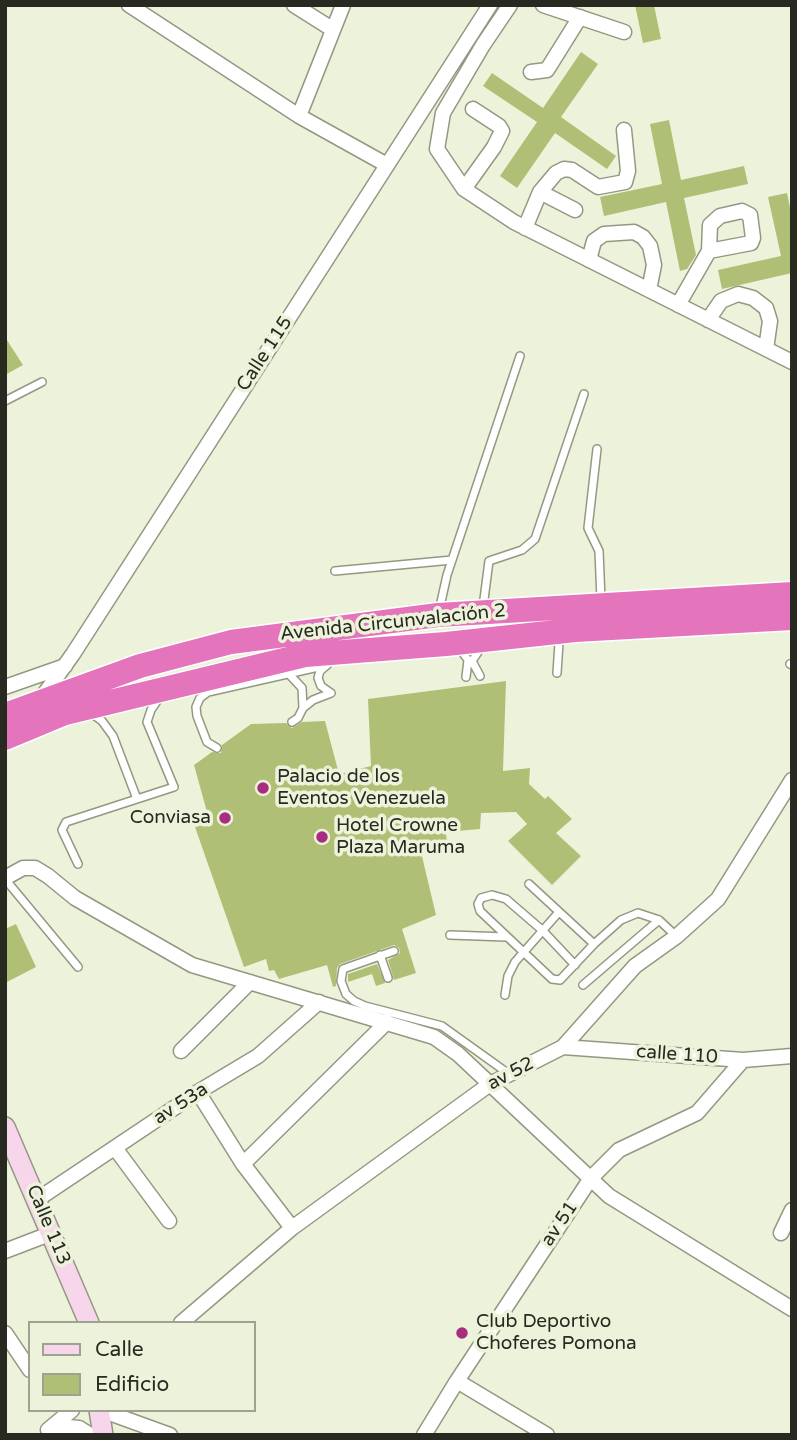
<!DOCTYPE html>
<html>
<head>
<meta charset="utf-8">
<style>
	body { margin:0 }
	#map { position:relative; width:797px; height:1440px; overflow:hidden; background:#edf3db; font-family:"Varela Round",sans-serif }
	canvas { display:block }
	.frame { position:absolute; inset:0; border:7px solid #282a21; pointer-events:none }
	.legend { position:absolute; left:28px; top:1321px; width:228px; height:91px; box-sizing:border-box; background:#edf3db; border:2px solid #9ea391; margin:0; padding:9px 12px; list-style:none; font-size:21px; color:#282a21 }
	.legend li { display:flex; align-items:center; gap:14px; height:35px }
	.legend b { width:35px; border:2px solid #9ea391 }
</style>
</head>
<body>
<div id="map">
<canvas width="797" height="1440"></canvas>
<div class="frame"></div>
<ul class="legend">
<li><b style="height:9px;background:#f7d5eb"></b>Calle</li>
<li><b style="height:19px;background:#b0bf76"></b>Edificio</li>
</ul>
</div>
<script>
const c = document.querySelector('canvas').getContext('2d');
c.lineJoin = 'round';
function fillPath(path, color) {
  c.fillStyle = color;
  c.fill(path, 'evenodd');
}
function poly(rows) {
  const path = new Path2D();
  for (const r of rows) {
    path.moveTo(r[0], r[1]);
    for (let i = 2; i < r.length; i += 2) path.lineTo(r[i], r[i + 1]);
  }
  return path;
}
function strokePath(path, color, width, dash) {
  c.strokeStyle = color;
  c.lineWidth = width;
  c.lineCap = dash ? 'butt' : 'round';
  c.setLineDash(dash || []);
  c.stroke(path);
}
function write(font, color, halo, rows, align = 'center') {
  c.font = font + ' "Varela Round",sans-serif';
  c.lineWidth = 7;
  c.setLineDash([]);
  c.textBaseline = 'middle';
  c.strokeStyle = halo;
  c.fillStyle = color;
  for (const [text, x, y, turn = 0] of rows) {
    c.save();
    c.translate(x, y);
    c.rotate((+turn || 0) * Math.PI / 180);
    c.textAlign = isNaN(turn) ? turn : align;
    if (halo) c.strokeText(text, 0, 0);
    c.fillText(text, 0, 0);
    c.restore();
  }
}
const building = poly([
	[635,5,654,5,661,39,643,43],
	[581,52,598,64,561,117,616,156,607,169,555,133,517,188,500,176,537,122,483,86,492,73,543,108],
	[669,120,681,180,744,166,748,184,684,198,696,255,687,269,680,271,666,202,604,216,600,197,662,184,650,124],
	[787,193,792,217,792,273,722,289,718,270,781,256,768,197],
	[5,337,23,365,5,375],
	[506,681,503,771,530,768,529,784,545,799,548,796,572,819,556,833,581,856,552,885,508,841,527,824,516,812,481,813,480,829,446,832,447,848,421,852,436,915,402,929,416,973,394,980,388,960,400,953,399,948,394,945,340,964,337,968,336,986,333,987,327,965,279,979,274,970,269,971,266,959,244,967,195,827,210,823,194,765,212,752,221,753,222,745,251,724,286,723,292,728,302,722,325,721,339,774,371,766,368,699],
	[16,924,36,967,5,983,5,929],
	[377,964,385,983,376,986,372,974,348,982,348,974]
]);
const lane = poly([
	[5,401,42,382],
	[597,449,588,528,599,551,601,600],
	[335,571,452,560],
	[483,607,489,561,522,550,535,539,584,394],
	[439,611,447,575,520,356],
	[478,652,472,661,480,676],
	[463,653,468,660,466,677],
	[790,664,792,665],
	[327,665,320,671,318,678,321,686,331,693],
	[288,673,302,688,303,708],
	[557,673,559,643],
	[91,713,102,721,113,736,137,799,174,787,147,722,151,710,159,698],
	[292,722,298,718,303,708,313,700,331,693],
	[217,748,207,742,197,716,196,707,200,698,208,692,327,665],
	[78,864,62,830,66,822,137,799],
	[5,879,78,967],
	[529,884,594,944,621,920,638,913,659,920,676,936],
	[450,935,506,937],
	[394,951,343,969,341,981,346,994,354,1001,365,1006,442,1026,509,1074],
	[380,955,388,978],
	[575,965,542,930,506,899,492,895,481,898,478,904,480,911,552,979,560,980,594,944],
	[583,985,659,920],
	[505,995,508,976,515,962,559,912]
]);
const street = poly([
	[129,5,299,116,387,165],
	[294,5,332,29],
	[510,5,483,45,443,113,437,149,464,189,514,222,792,362],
	[543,5,624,32],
	[531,72,547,70,580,17],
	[299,116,343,5],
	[464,189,494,147,502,131,499,126,473,109],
	[540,192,575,210],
	[525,228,540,192,556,173,564,169,572,170,598,187,625,182,628,171,624,130],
	[589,260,594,241,604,234,634,232,643,237,650,246,654,265,649,290],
	[678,305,709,251,710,225,720,216,742,211,750,215,753,238,751,243,709,251],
	[708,320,721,301,738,294,753,298,766,308,770,321,766,349],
	[5,687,65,666],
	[40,700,73,654,490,5],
	[5,878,23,868,35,868,48,876,75,898,192,965,434,1037,458,1054,609,1196,792,1309],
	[563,1047,743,1060,792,1056],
	[181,1051,250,982],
	[198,1092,243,1164,292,1228],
	[115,1148,169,1221],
	[243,1164,387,1022],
	[38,1199,198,1092,258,1056,319,1002],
	[781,1233,792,1210],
	[5,1251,52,1233],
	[181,1323,292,1228,490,1084,563,1047,635,966,677,936,718,899,792,780],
	[5,1333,30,1370],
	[457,1381,547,1435],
	[112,1414,170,1435],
	[48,1430,72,1410],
	[50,1435,68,1427,79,1428,90,1435],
	[424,1435,457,1381,591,1178,619,1150,697,1113,743,1060]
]);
const secondary = poly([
	[5,1127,89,1323],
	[99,1410,103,1435]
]);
const highway = poly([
	[5,715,140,666,231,642,438,615,792,594],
	[5,738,65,713,305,655,446,644,575,630,792,618]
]);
const markers = [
	[263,788,7,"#a82d81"],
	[225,818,7,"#a82d81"],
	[322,837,7,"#a82d81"],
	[462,1333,7,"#a82d81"]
];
const streetNames = [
	["Calle 115",265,354,-57],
	["Avenida Circunvalación 2",393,623,-6],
	["calle 110",677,1055,4],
	["av 52",511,1074,-28],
	["av 53a",181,1104,-33],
	["av 51",560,1224,-56],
	["Calle 113",48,1225,67]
];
const poiNames = [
	["Palacio de los",277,777],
	["Eventos Venezuela",277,799],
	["Conviasa",211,818,"right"],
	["Hotel Crowne",336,826],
	["Plaza Maruma",336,848],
	["Club Deportivo",476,1322],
	["Choferes Pomona",476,1344]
];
fillPath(building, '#b0bf76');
strokePath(lane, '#939882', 10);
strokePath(street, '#939882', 17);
strokePath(secondary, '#939882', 22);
strokePath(highway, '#fff', 27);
strokePath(lane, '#fff', 7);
strokePath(street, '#fff', 14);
strokePath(secondary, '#f7d5eb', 19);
strokePath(highway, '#e474bb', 24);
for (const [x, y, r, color] of markers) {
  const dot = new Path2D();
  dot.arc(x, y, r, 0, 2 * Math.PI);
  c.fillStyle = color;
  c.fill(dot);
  strokePath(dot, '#edf3db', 2.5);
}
write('19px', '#282a21', '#edf3db', streetNames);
write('19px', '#282a21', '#edf3db', poiNames, 'left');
</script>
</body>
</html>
